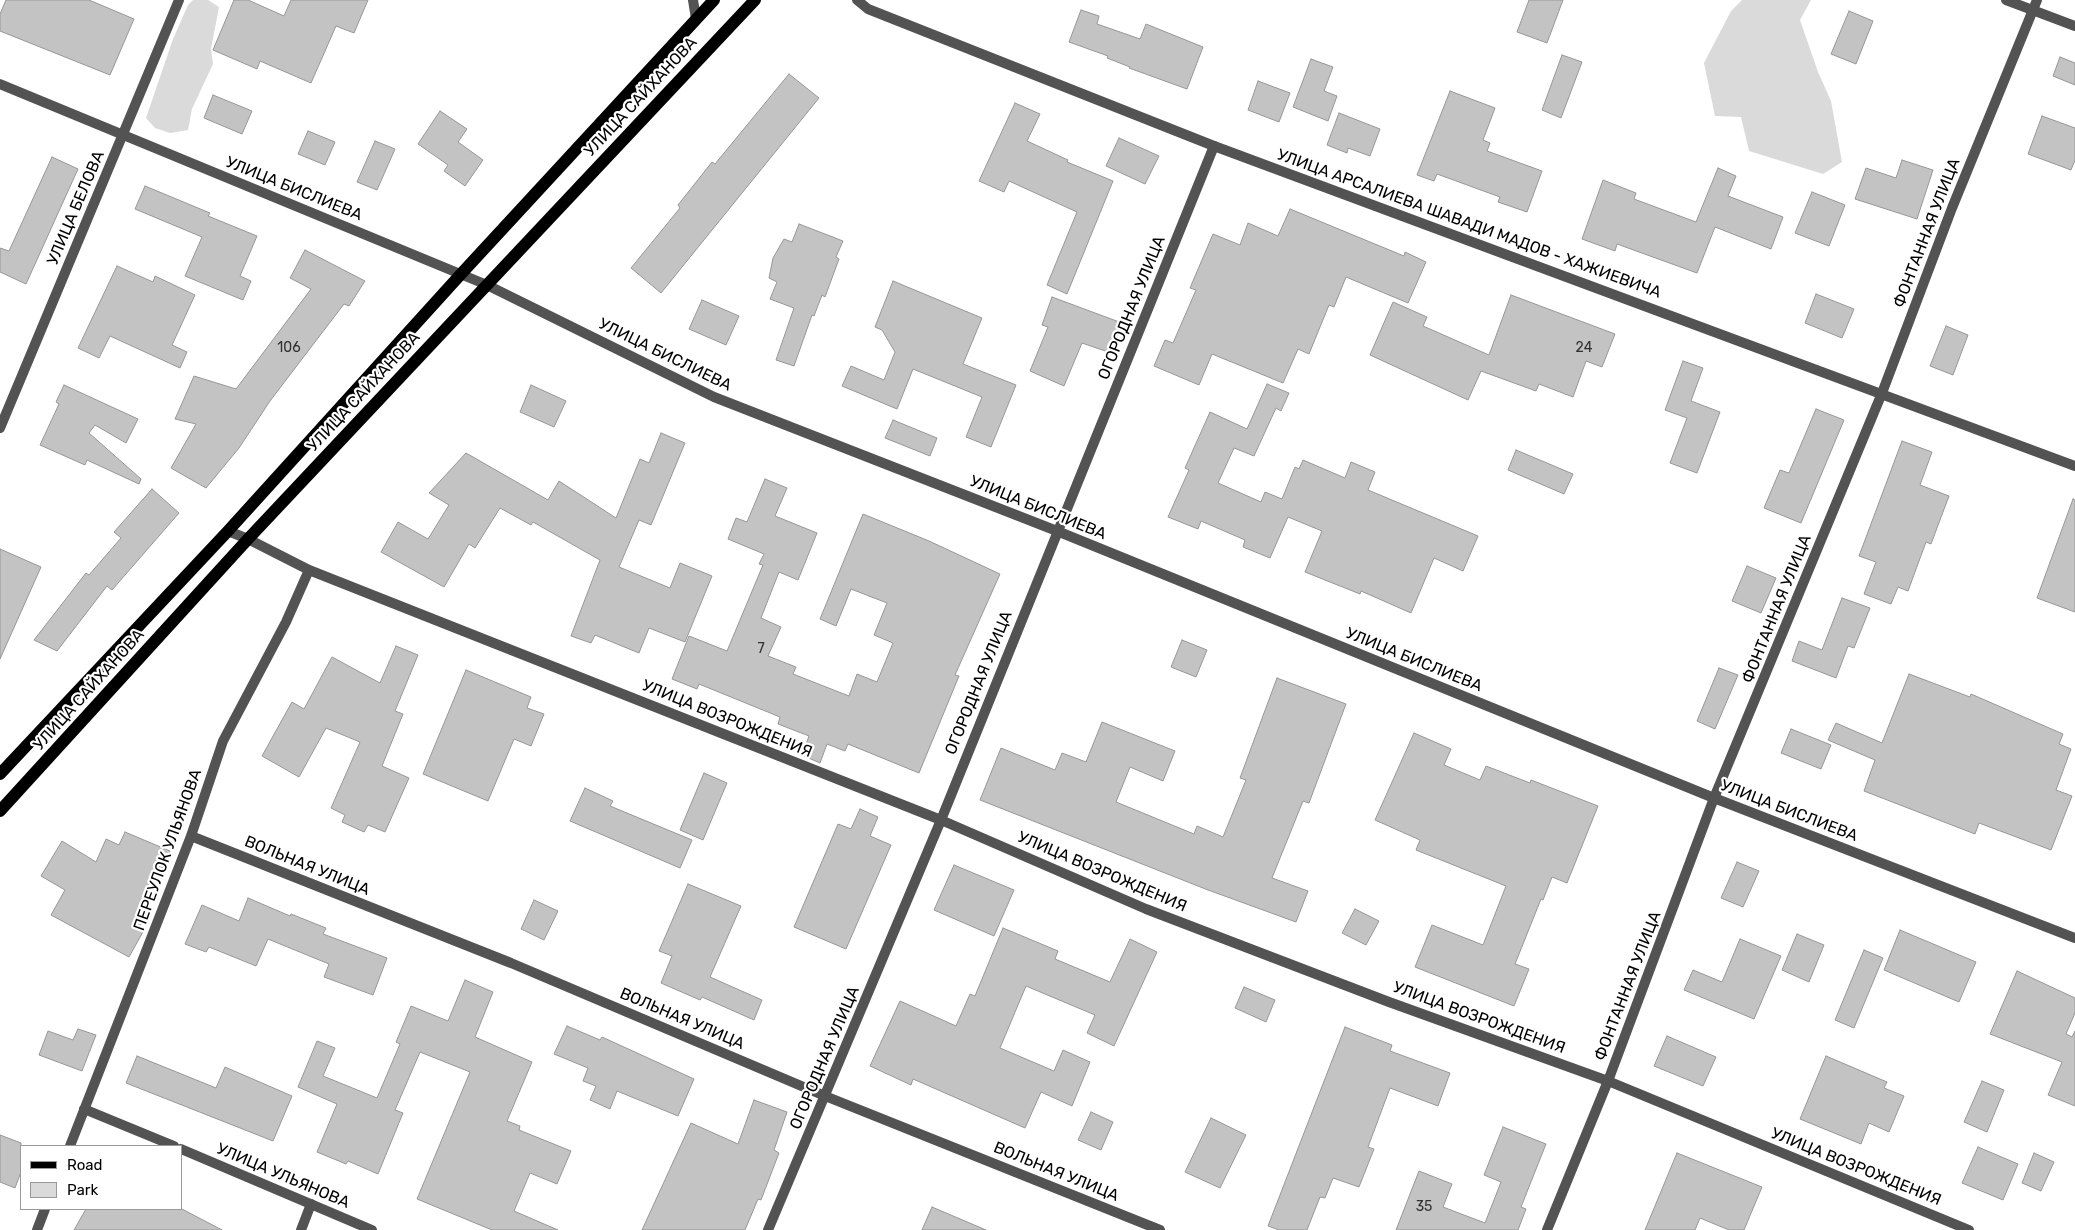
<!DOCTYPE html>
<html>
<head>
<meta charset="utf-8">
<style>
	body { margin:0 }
	#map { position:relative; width:2075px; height:1230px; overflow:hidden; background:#fff; font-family:Rubik,sans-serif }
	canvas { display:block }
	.legend { position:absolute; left:20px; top:1145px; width:162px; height:65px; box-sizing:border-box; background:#fff; border:1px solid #999; margin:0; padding:6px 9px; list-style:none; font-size:15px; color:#000 }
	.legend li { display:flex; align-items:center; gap:10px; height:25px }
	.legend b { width:25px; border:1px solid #999 }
</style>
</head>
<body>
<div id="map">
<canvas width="2075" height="1230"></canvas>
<ul class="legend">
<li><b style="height:6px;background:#000"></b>Road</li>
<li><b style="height:14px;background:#dadada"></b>Park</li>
</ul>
</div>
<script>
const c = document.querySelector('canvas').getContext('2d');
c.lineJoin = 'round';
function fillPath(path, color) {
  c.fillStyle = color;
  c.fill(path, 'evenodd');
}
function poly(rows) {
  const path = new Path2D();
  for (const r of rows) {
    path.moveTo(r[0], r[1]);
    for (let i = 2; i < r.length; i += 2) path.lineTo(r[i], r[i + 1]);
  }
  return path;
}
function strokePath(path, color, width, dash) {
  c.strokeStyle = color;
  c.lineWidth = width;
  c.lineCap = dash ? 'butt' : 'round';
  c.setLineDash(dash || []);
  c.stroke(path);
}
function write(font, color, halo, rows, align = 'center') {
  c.font = font + ' Rubik,sans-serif';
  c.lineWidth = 4.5;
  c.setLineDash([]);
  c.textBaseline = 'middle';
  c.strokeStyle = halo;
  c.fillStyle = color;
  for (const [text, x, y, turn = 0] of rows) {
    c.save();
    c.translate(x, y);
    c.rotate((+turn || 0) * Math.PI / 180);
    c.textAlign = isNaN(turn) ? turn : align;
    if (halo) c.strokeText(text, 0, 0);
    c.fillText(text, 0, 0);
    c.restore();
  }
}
const green = poly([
	[193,0,208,0,219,7,211,49,213,64,192,109,188,130,170,133,155,128,146,118,173,39,188,5],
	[1742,0,1811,0,1800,20,1818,72,1831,101,1842,162,1823,174,1749,151,1741,117,1715,116,1704,63,1731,11]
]);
const building = poly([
	[6,0,89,0,134,19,110,75,0,31,0,14,6,0],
	[234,0,248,0,284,16,291,0,368,0,354,33,336,26,311,83,260,61,257,69,213,50,234,0],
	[1529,0,1563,0,1547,43,1517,32,1529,0],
	[1081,10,1099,16,1097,24,1140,39,1146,24,1203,47,1187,89,1129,68,1130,67,1107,58,1108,56,1069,42,1081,10],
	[1849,11,1873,21,1856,64,1831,54,1849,11],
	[1562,55,1582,62,1561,118,1542,110,1562,55],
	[2060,57,2075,63,2075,85,2053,76,2060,57],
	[1311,59,1333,67,1324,91,1337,96,1328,121,1293,107,1311,59],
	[789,74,819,98,661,293,631,268,680,208,678,205,712,162,715,164,789,74],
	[1258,81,1290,93,1279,122,1248,110,1258,81],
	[1450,91,1495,108,1483,140,1490,143,1487,151,1542,171,1527,212,1498,202,1500,197,1437,174,1434,181,1417,175,1450,91],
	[213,95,252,111,242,134,204,118,213,95],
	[1015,103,1040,114,1027,141,1068,160,1067,162,1113,181,1067,294,1047,285,1077,212,1009,181,1004,192,979,181,1015,103],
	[440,111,467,129,458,142,483,160,465,186,444,171,448,165,418,144,440,111],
	[1339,113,1380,129,1370,156,1348,148,1347,153,1327,145,1339,113],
	[2042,116,2075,128,2075,160,2071,170,2028,154,2042,116],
	[308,131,335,142,325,165,298,154,308,131],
	[1119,138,1159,156,1145,184,1106,166,1119,138],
	[375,141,395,149,377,190,357,182,375,141],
	[52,157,78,169,26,284,0,272,0,248,9,251,52,157],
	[1902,160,1933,170,1917,219,1855,199,1866,168,1896,178,1902,160],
	[1718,168,1736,176,1728,196,1783,217,1771,249,1715,227,1697,273,1617,244,1615,251,1582,239,1603,180,1636,193,1634,199,1696,222,1718,168],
	[145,186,210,213,208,216,257,236,240,276,251,281,243,300,185,276,202,237,135,209,145,186],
	[1812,192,1845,205,1829,246,1795,233,1812,192],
	[1290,209,1404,256,1405,252,1426,262,1408,303,1346,277,1334,307,1329,305,1309,354,1298,349,1283,383,1212,354,1199,385,1154,366,1165,340,1173,343,1196,290,1190,288,1213,234,1240,245,1248,223,1278,236,1290,209],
	[799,224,843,241,836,257,839,259,825,297,822,295,814,316,812,315,794,366,776,360,794,308,770,299,777,282,769,278,773,258,784,239,792,242,799,224],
	[305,250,365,281,349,306,344,304,270,401,239,448,206,488,171,468,196,424,175,419,194,376,236,389,311,289,290,278,305,250],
	[117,266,153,282,155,276,195,295,172,345,187,352,180,368,110,336,99,358,78,348,117,266],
	[893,281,982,318,963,364,1016,385,991,447,966,437,982,397,913,369,897,409,842,386,851,366,884,380,895,352,882,330,875,327,893,281],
	[1816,294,1854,309,1842,338,1805,323,1816,294],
	[1511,295,1615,334,1602,367,1586,361,1573,397,1539,384,1536,391,1481,371,1468,400,1370,355,1393,302,1427,317,1423,326,1489,355,1511,295],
	[1052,297,1122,323,1111,353,1082,343,1064,386,1030,371,1048,327,1042,325,1052,297],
	[702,300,739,316,726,345,689,329,702,300],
	[1946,326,1968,335,1953,375,1930,366,1946,326],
	[1683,361,1703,368,1691,401,1720,412,1697,473,1670,463,1687,418,1665,410,1683,361],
	[1267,384,1289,393,1281,411,1276,408,1254,456,1234,448,1218,483,1261,502,1265,492,1282,499,1295,467,1299,469,1303,460,1345,478,1351,462,1375,472,1368,490,1478,536,1463,571,1434,558,1411,613,1361,591,1360,594,1305,572,1322,531,1288,517,1270,558,1243,547,1245,540,1201,521,1198,529,1168,517,1189,470,1185,468,1210,412,1247,429,1267,384],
	[64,385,138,419,126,443,95,425,89,433,141,479,139,484,87,460,85,465,40,445,59,404,56,402,64,385],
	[531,385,566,401,554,427,520,412,531,385],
	[1816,409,1844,420,1801,523,1764,508,1780,470,1789,473,1816,409],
	[893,420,937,438,930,456,885,438,893,420],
	[661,433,685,443,651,525,639,520,619,567,670,588,680,563,712,576,685,642,649,628,639,653,595,635,591,643,571,636,600,560,533,522,531,525,500,508,475,548,469,544,444,587,381,552,398,522,428,539,449,505,429,493,466,453,548,500,559,481,616,518,640,459,649,463,661,433],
	[1902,441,1932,452,1920,485,1949,496,1931,544,1926,542,1908,591,1898,587,1891,604,1864,594,1876,562,1859,556,1902,441],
	[1516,450,1573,474,1564,494,1508,470,1516,450],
	[765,479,787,488,775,516,817,533,798,580,779,572,761,618,781,627,768,656,796,667,793,674,849,696,857,674,877,682,893,643,874,635,887,603,851,589,836,626,820,619,863,514,929,541,1000,574,955,675,959,676,919,773,848,744,845,751,827,744,820,763,802,755,809,736,778,724,780,717,699,684,697,689,672,679,689,636,727,651,763,565,759,564,764,554,728,539,736,518,747,522,765,479],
	[152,489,179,513,112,590,107,586,57,651,34,640,86,573,89,575,121,538,114,532,152,489],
	[2073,499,2075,500,2075,612,2037,598,2073,499],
	[0,549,41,567,0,659,0,549],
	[1747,566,1776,578,1761,613,1732,601,1747,566],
	[1842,598,1870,608,1854,648,1848,646,1836,678,1792,661,1799,641,1822,650,1842,598],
	[1182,640,1207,650,1196,677,1171,667,1182,640],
	[396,646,418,655,395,711,403,714,382,766,409,778,385,832,368,825,364,832,342,822,345,815,331,808,360,742,326,728,299,777,262,756,292,702,304,709,332,657,380,683,396,646],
	[1719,668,1738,675,1715,729,1697,721,1719,668],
	[466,670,531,697,527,708,544,714,531,746,514,739,488,801,423,774,466,670],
	[1909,674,1970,697,1971,694,2063,734,2059,744,2071,749,2056,790,2072,796,2051,850,1979,823,1975,834,1864,791,1875,760,1828,740,1836,723,1882,743,1909,674],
	[1277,678,1346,704,1309,803,1303,801,1272,878,1308,891,1296,922,1208,890,980,800,1001,748,1055,770,1062,753,1086,762,1102,722,1175,751,1163,781,1130,767,1116,802,1194,834,1197,826,1223,837,1246,780,1240,778,1277,678],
	[1791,729,1831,745,1821,769,1781,753,1791,729],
	[1414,733,1451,749,1444,765,1480,780,1486,766,1530,783,1531,780,1598,806,1567,883,1552,877,1543,900,1541,899,1515,964,1529,969,1514,1006,1415,967,1432,925,1483,945,1506,886,1416,850,1420,840,1375,820,1414,733],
	[704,773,727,783,703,840,680,830,704,773],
	[585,788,613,801,610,806,692,840,680,868,570,821,585,788],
	[860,809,878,817,870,836,891,845,846,949,794,927,838,824,851,829,860,809],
	[125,832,170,851,145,905,150,908,139,928,144,930,129,957,51,915,65,890,41,876,62,841,96,862,106,839,119,845,125,832],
	[1737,862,1759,871,1743,907,1721,898,1737,862],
	[954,865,1014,890,994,936,934,910,954,865],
	[688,884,741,906,710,977,762,1000,754,1020,702,997,700,1000,661,983,672,956,659,951,688,884],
	[248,898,290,916,291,914,326,928,323,934,387,958,373,995,324,977,329,964,268,939,256,966,209,947,206,952,185,944,202,905,239,921,248,898],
	[534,900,558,911,544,940,521,929,534,900],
	[1355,909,1379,921,1366,945,1342,933,1355,909],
	[1003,928,1058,951,1055,959,1110,982,1130,939,1157,952,1114,1046,1087,1033,1095,1015,1026,986,1000,1048,1054,1071,1063,1050,1090,1062,1072,1106,1041,1092,1025,1128,913,1079,911,1085,870,1066,900,1001,956,1026,970,994,975,996,1003,928],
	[1900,930,1976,962,1959,1002,1884,970,1900,930],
	[1797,934,1824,945,1809,982,1782,970,1797,934],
	[1740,939,1781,956,1754,1019,1684,990,1693,970,1722,982,1740,939],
	[1864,950,1883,958,1854,1028,1835,1020,1864,950],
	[2017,971,2075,998,2075,1013,2066,1034,2072,1037,2075,1031,2075,1106,2048,1095,2062,1062,1990,1034,2017,971],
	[465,980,493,992,475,1037,532,1062,507,1121,520,1126,519,1130,571,1151,557,1184,530,1173,514,1211,558,1230,492,1230,417,1199,470,1072,420,1052,395,1110,403,1113,378,1174,348,1161,346,1164,317,1152,337,1104,298,1087,317,1041,335,1048,323,1076,377,1098,400,1044,396,1042,411,1006,448,1021,465,980],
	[1244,987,1275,1000,1266,1022,1235,1008,1244,987],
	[567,1026,600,1040,602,1037,694,1079,678,1116,617,1091,610,1109,590,1100,596,1086,583,1081,588,1068,554,1054,567,1026],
	[1345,1027,1392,1045,1390,1051,1450,1073,1438,1106,1390,1088,1368,1147,1374,1149,1359,1187,1333,1178,1325,1198,1320,1197,1307,1230,1279,1230,1268,1226,1345,1027],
	[78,1029,96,1035,82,1071,39,1055,48,1031,73,1040,78,1029],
	[1667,1036,1716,1057,1703,1086,1654,1066,1667,1036],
	[137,1056,216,1088,225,1067,292,1096,273,1141,126,1083,137,1056],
	[1826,1056,1887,1082,1884,1088,1904,1096,1889,1132,1869,1123,1861,1144,1800,1119,1826,1056],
	[1982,1081,2004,1090,1987,1132,1964,1122,1982,1081],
	[754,1100,787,1112,774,1150,779,1153,761,1200,758,1199,745,1230,642,1230,691,1123,738,1144,754,1100],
	[1091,1112,1113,1122,1101,1150,1078,1140,1091,1112],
	[1211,1118,1246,1135,1220,1188,1185,1172,1211,1118],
	[1503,1127,1546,1144,1521,1207,1526,1209,1518,1230,1396,1230,1419,1171,1452,1184,1443,1207,1485,1223,1501,1182,1484,1175,1503,1127],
	[0,1135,21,1143,21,1172,15,1188,0,1182,0,1135],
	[1978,1147,2018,1164,2003,1200,1962,1183,1978,1147],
	[1677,1153,1762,1187,1744,1230,1729,1230,1700,1218,1695,1230,1645,1230,1677,1153],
	[2034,1153,2054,1162,2041,1191,2022,1183,2034,1153],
	[932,1207,986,1230,922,1230,932,1207],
	[86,1209,182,1209,222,1230,74,1230,86,1209]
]);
const service = poly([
	[301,1230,311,1204]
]);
const minor = poly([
	[693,0,696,19],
	[2006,0,2075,26],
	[487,285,714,397,1057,531,1714,798,2075,938],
	[0,428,179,0],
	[228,531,248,539,309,570,941,820,1146,909,1389,1002,1608,1081,1969,1230],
	[191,836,511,963,825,1096,1160,1230],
	[84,1109,174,1146],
	[70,1146,191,836,223,741,286,622,309,570],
	[181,1149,372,1230],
	[37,1230,45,1209],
	[768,1230,941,820,1214,146]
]);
const tertiary = poly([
	[857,0,868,9,1214,146,2075,466],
	[0,84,487,285],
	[1547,1230,1608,1081,1714,798,1882,393,1952,208,2037,0]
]);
const primary = poly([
	[0,774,228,531,461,274,714,0],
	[0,811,248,539,755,0]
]);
const numberNames = [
	["106",289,348],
	["24",1584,348],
	["7",761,649],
	["35",1424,1207]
];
const streetNames = [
	["УЛИЦА САЙХАНОВА",641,97,-47],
	["УЛИЦА БИСЛИЕВА",294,189,22],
	["УЛИЦА БЕЛОВА",76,208,-67],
	["УЛИЦА АРСАЛИЕВА ШАВАДИ МАДОВ - ХАЖИЕВИЧА",1469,224,20],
	["ФОНТАННАЯ УЛИЦА",1927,233,-69],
	["ОГОРОДНАЯ УЛИЦА",1132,308,-68],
	["УЛИЦА БИСЛИЕВА",665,355,26],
	["УЛИЦА САЙХАНОВА",364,392,-47],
	["УЛИЦА БИСЛИЕВА",1038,508,22],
	["ФОНТАННАЯ УЛИЦА",1777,609,-68],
	["УЛИЦА БИСЛИЕВА",1414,660,22],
	["ОГОРОДНАЯ УЛИЦА",979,683,-68],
	["УЛИЦА САЙХАНОВА",89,690,-48],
	["УЛИЦА ВОЗРОЖДЕНИЯ",727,719,22],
	["УЛИЦА БИСЛИЕВА",1789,811,21],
	["ПЕРЕУЛОК УЛЬЯНОВА",168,850,-70],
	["ВОЛЬНАЯ УЛИЦА",307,866,22],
	["УЛИЦА ВОЗРОЖДЕНИЯ",1102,872,23],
	["ФОНТАННАЯ УЛИЦА",1628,986,-69],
	["УЛИЦА ВОЗРОЖДЕНИЯ",1479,1018,20],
	["ВОЛЬНАЯ УЛИЦА",682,1019,23],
	["ОГОРОДНАЯ УЛИЦА",825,1058,-67],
	["УЛИЦА ВОЗРОЖДЕНИЯ",1856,1167,22],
	["ВОЛЬНАЯ УЛИЦА",1056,1172,22],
	["УЛИЦА УЛЬЯНОВА",283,1176,23]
];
fillPath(green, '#dadada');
fillPath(building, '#c3c3c3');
strokePath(building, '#979797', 1);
strokePath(service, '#535353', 10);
strokePath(minor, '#535353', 10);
strokePath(tertiary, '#535353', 10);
strokePath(primary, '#000', 12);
write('14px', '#313131', null, numberNames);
write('16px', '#000', '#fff', streetNames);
</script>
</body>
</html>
